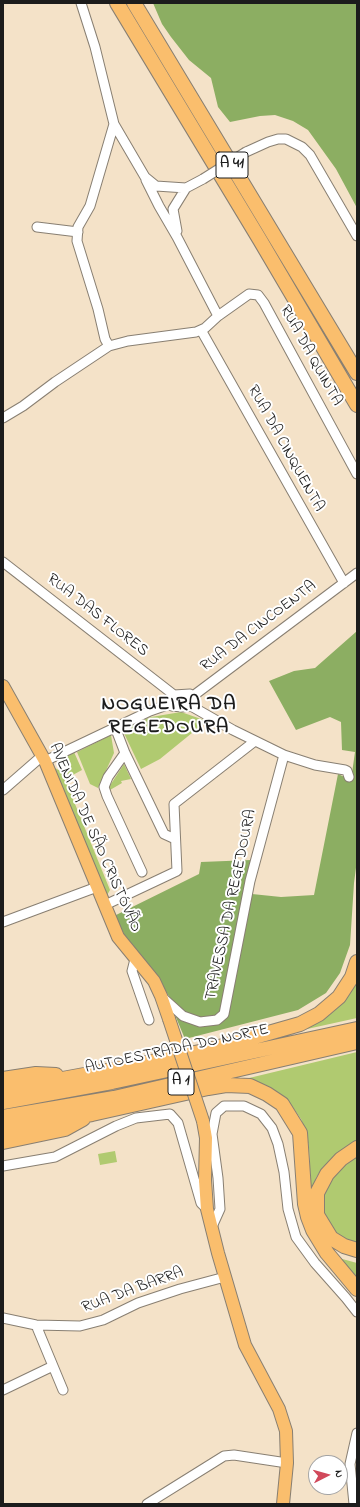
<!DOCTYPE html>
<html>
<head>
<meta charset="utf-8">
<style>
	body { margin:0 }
	#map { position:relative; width:360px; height:1507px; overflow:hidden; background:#f4e2c8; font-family:"Indie Flower",sans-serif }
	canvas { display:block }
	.frame { position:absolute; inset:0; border:4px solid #1c1c1c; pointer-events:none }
	.north { position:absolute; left:308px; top:1455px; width:40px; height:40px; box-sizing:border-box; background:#fff; border:1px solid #a4a4a4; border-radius:50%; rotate:84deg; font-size:11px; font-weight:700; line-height:16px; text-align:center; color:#1c1c1c }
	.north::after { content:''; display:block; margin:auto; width:14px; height:18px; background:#d1495b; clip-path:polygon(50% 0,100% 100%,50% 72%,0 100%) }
</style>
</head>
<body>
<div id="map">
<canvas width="360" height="1507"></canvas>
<div class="frame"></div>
<div class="north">N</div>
</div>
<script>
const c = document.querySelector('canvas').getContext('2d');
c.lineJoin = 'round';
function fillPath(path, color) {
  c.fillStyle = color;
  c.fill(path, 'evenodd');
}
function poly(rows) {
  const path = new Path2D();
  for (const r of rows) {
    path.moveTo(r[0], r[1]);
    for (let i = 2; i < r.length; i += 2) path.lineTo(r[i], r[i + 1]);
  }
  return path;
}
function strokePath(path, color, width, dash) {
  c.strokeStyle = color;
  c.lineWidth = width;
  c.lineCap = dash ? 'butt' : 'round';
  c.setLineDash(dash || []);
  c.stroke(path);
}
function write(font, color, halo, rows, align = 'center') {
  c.font = font + ' "Indie Flower",sans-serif';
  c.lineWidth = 4;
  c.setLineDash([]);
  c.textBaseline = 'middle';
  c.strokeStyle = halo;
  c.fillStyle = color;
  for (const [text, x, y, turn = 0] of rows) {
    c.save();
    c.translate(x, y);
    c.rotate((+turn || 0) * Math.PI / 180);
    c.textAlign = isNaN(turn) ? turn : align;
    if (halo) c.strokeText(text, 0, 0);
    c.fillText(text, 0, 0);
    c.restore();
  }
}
const green = poly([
	[181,712,204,720,203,724,160,759,141,769,122,729,151,717],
	[111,735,114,753,98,788,90,784,77,752],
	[74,752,82,770,69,777,61,760],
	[124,764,131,779,121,781,122,783,110,790,109,787],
	[55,768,62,772,110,890,106,897,56,772],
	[357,978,357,1018,298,1031,318,1022,334,1011,350,994],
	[357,1052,357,1142,323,1167,317,1176,311,1190,309,1148,306,1132,301,1119,292,1106,281,1095,270,1088,245,1079],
	[115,1151,117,1162,100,1165,98,1154],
	[357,1154,357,1244,333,1233,320,1205,330,1177],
	[335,1257,357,1263,357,1282]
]);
const forest = poly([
	[153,3,357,3,357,208,336,169,308,130,293,121,275,115,260,116,230,122,218,107,211,78,189,60,171,37,162,24],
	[357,631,357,860,354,883,350,945,340,973,326,993,298,1010,185,1039,175,1015,199,1025,225,1018,221,1009,217,1017,203,1020,185,1013,171,999,146,963,131,947,114,916,199,874,201,862,251,860,244,892,252,894,281,897,314,895,338,774,351,780,355,752,342,750,341,722,330,717,296,730,269,681,294,671,315,668]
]);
const minor = poly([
	[81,3,95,47,114,124,145,177,156,186,186,188,203,179],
	[246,152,268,142,278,139,286,139,302,147,310,155,357,236],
	[146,180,159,206,177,237,218,316],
	[37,227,78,232],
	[177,231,173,209,186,188],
	[201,330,344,583],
	[109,346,105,339,98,309,77,241,78,227,90,206,114,124],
	[3,418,23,406,55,382,109,346,128,341,196,332,205,328,218,316,249,294,258,295,264,303,357,474],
	[3,562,174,695],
	[174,695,170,698,170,704,172,706,182,707,191,706,233,730,284,755,315,765,345,770,347,771,349,777],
	[174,695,190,694,193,696,194,701],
	[193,696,357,573],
	[115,727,125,753,164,834,175,839],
	[125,753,108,777,104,787,107,796,142,872],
	[45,761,150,711,170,704],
	[3,790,42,756],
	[105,905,177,871,174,804,255,741],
	[3,922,97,887],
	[135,959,132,971,149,1020],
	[162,997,183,1016,200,1022,217,1020,224,1014,250,881,284,755],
	[3,1166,55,1157,116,1126,136,1118,170,1114,178,1123,201,1203,207,1209],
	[211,1229,220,1209,218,1178,212,1134,216,1113,224,1106,244,1106,261,1114,272,1128,278,1144,284,1172,288,1209,296,1237,315,1263,346,1298,357,1312],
	[3,1318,36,1325,80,1326,103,1320,138,1303,180,1289,225,1277],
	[36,1325,63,1390],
	[3,1390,53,1366],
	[147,1504,224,1456,234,1455,287,1463],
	[354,1504,350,1464,357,1433]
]);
const major = poly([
	[3,686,45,761,118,937,154,981,161,996,169,1019],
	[203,1121,206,1138,205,1180,207,1209,218,1253,245,1345,279,1409,286,1431,287,1463,283,1504]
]);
const highway = poly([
	[117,3,260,240,357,405],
	[134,3,357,373],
	[3,1079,36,1074,56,1075],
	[3,1090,122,1068,209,1050,300,1024,319,1014,339,997,352,977,357,962],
	[3,1102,112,1082,357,1029],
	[3,1117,114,1098,357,1042],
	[3,1129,92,1114,208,1088,226,1085,250,1086,267,1094,282,1104,300,1133,305,1204,308,1217,313,1230,327,1253,357,1289],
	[3,1142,65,1129,83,1119],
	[357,1148,341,1159,327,1174,317,1193,317,1215,331,1238,344,1246,357,1250]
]);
const minorBridge = poly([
	[203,179,246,152]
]);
const majorBridge = poly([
	[169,1019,203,1121]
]);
const shields = [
	[232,165,32],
	[181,1082,26]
];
const shieldNames = [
	["A 41",232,165],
	["A 1",181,1082]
];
const streetNames = [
	["RUA DA QUINTA",310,356,61],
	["RUA DA CINQUENTA",285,449,61],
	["RUA DAS FLORES",97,616,38],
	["RUA DA CINCOENTA",259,627,-37],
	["AVENIDA DE SÃO CRISTÓVÃO",94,838,66],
	["TRAVESSA DA REGEDOURA",232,905,-78],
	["AUTOESTRADA DO NORTE",177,1050,-12],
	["RUA DA BARRA",133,1291,-20]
];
const districtNames = [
	["NOGUEIRA DA",169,706],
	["REGEDOURA",169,729]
];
fillPath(green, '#b0ca70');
fillPath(forest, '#8cae62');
strokePath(minor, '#887f72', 11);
strokePath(major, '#887f72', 14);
strokePath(highway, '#887f72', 16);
strokePath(minor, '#fff', 9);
strokePath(major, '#fabe6d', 12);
strokePath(highway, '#fabe6d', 14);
strokePath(minorBridge, '#887f72', 11, []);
strokePath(majorBridge, '#887f72', 14, []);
strokePath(minorBridge, '#fff', 9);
strokePath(majorBridge, '#fabe6d', 12);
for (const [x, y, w] of shields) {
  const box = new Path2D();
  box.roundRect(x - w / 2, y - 13, w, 26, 3);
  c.fillStyle = '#fff';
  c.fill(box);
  strokePath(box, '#1c1c1c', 1);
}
write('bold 15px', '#1c1c1c', null, shieldNames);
write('16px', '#1c1c1c', '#fff', streetNames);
c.letterSpacing = '1px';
write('bold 20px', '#1c1c1c', '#fff', districtNames);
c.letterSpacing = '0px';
</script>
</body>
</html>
